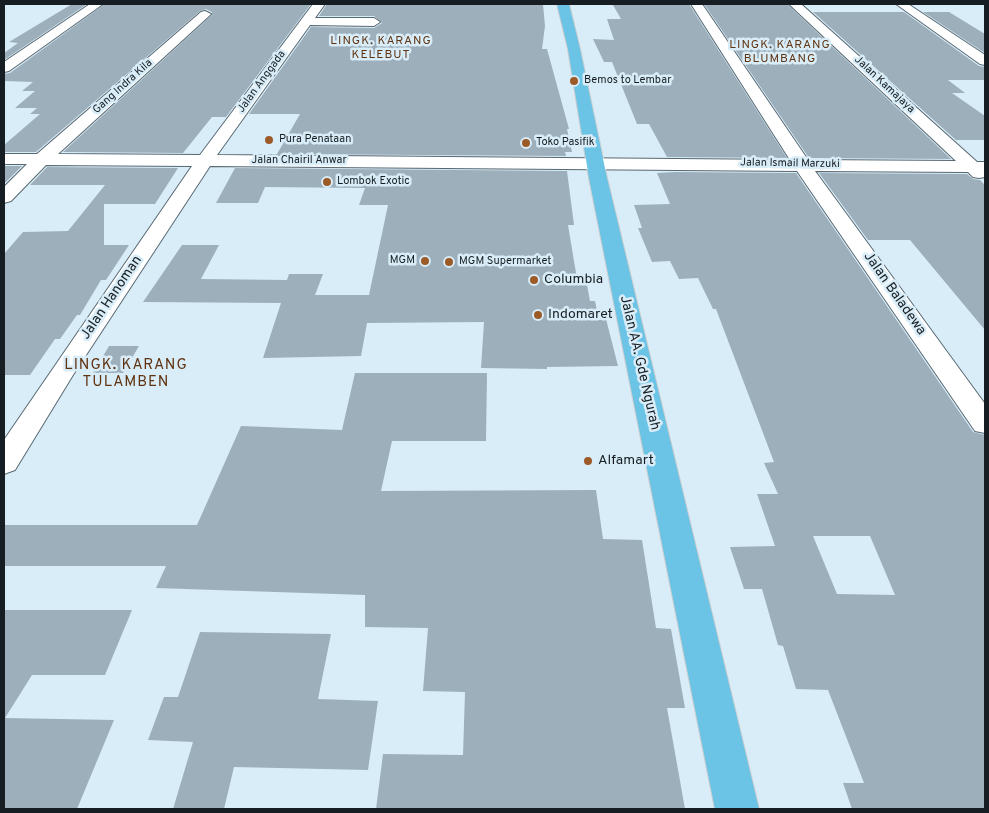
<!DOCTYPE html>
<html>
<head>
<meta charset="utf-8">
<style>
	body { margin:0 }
	#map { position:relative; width:989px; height:813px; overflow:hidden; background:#d9edf8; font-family:Overpass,sans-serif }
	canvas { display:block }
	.frame { position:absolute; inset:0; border:5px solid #171e23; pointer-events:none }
</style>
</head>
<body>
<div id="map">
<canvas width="989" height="813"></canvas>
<div class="frame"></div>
</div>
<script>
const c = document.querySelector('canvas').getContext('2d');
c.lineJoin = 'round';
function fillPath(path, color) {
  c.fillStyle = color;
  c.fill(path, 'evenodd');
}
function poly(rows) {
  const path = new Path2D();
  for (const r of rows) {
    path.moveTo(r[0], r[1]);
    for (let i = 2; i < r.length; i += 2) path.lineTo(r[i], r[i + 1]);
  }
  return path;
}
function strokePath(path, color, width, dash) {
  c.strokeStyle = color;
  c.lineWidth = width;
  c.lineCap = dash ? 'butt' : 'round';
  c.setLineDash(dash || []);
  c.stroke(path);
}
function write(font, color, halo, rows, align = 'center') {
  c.font = font + ' Overpass,sans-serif';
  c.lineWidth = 5;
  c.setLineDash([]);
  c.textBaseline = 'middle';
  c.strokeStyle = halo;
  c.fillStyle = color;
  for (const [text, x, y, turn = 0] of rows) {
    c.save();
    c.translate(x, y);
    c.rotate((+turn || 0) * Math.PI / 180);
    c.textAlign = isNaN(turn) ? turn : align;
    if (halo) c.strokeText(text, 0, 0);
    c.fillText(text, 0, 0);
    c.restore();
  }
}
const building = poly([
	[72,4,87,4,4,60,4,53,18,43,9,42],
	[105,4,311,4,226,117,212,117,183,153,63,152,212,15,212,12,206,9,200,11,36,152,4,152,4,145,40,114,30,114,37,108,15,108,35,91,22,91,33,82,4,81,4,74,10,73],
	[327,4,543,4,545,26,542,49,547,49,569,129,567,129,572,152,565,152,566,156,277,154,300,114,249,114,311,27,374,28,382,23,374,16,319,16],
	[630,4,689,4,787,158,667,157,649,124,637,124,612,62,604,62,593,39,614,40,607,19,621,19,613,5],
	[704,4,787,4,951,159,809,158],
	[813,12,904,12,979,66,985,67,985,80,948,80,965,93,952,93,985,116,985,140,956,140],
	[923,12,949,12,985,34,985,53],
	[4,166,22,166,4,184],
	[47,167,178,168,155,204,104,204,104,245,129,245,106,280,101,280,80,315,77,315,60,339,55,339,30,375,4,375,4,254,23,232,68,231,105,185,30,185],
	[235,168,567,171,574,225,568,225,578,285,587,285,590,301,595,301,599,320,606,319,618,366,547,367,547,369,481,368,484,322,367,323,361,356,263,358,281,303,143,302,182,245,219,245,201,279,287,280,289,274,323,274,315,295,369,295,388,205,359,205,365,188,265,187,258,203,216,203],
	[675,172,796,173,973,432,985,435,985,809,852,809,843,783,864,783,828,690,796,689,783,646,778,645,762,589,744,589,730,547,775,546,757,494,778,494,764,463,774,462,716,309,713,309,698,278,679,279,670,261,652,262,638,228,642,228,634,205,670,204,657,173],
	[813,536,870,536,895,595,837,594],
	[819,173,967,174,973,179,980,180,985,185,985,330,910,240,868,240],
	[109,346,139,346,123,373,93,373],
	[355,373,487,373,486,441,392,441,381,491,596,490,603,539,642,540,656,628,671,629,685,708,667,708,685,809,376,809,383,754,463,755,465,692,423,691,428,628,365,627,365,595,156,588,166,566,4,566,4,525,197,525,241,426,342,430],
	[4,610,132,610,105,675,32,675,5,718,114,720,77,809,4,809],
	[200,632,331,634,318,699,378,701,368,770,234,767,224,809,173,809,193,742,148,740,164,697,178,697]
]);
const minor = poly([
	[90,4,103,4,9,71,4,72,4,62,90,4],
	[313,4,325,4,315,18,374,18,380,22,374,26,310,25,217,155,790,160,691,4,702,4,808,160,956,161,789,4,801,4,977,162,985,162,985,177,979,178,973,177,968,172,815,171,985,404,985,433,975,431,797,171,210,166,73,375,15,470,4,474,4,440,192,166,46,165,11,201,4,203,4,187,27,164,4,164,4,154,37,154,201,12,205,11,211,14,209,16,58,154,200,155,313,4],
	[896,4,908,4,985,55,985,65,980,64,896,4]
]);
const major = poly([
	[557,4,569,4,580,49,607,178,759,809,715,809,589,178,568,49,557,4]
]);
const markers = [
	[574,81,5,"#9c5a27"],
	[269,140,5,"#9c5a27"],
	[526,143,5,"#9c5a27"],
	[327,182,5,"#9c5a27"],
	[425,261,5,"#9c5a27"],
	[449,262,5,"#9c5a27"],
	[534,280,5,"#9c5a27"],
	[538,315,5,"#9c5a27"],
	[588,461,5,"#9c5a27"]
];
const farPoinames = [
	["Bemos to Lembar",584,81],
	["Pura Penataan",279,140],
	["Toko Pasifik",536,143],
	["Lombok Exotic",337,182],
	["MGM",415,261,"right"],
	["MGM Supermarket",459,262]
];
const farStreetnames = [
	["Jalan Anggada",262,82,-54],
	["Jalan Kamajaya",884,85,43],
	["Gang Indra Kila",123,87,-42],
	["Jalan Chairil Anwar",299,161],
	["Jalan Ismail Marzuki",790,164,1]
];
const farNeighbourhoodnames = [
	["LINGK. KARANG",381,42],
	["KELEBUT",381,56],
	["LINGK. KARANG",780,46],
	["BLUMBANG",780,60]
];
const poiNames = [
	["Columbia",544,280],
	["Indomaret",548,315],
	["Alfamart",598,461]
];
const streetNames = [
	["Jalan Baladewa",894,294,55],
	["Jalan Hanoman",112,298,-56],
	["Jalan AA. Gde Ngurah",639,363,77]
];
const neighbourhoodNames = [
	["LINGK. KARANG",126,366],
	["TULAMBEN",126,383]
];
fillPath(building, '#9dafbb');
strokePath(minor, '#576872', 2);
strokePath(major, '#cccecf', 2);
fillPath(minor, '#fff');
fillPath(major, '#6bc3e6');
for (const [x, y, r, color] of markers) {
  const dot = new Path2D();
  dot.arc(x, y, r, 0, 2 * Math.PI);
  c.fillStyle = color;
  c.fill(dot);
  strokePath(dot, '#d9edf8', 2);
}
write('11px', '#171e23', '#d9edf8', farPoinames, 'left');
write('11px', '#171e23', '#d9edf8', farStreetnames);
c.letterSpacing = '1px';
write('12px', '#603310', '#d9edf8', farNeighbourhoodnames);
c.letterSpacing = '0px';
write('14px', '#171e23', '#d9edf8', poiNames, 'left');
write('14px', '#171e23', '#d9edf8', streetNames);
c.letterSpacing = '1px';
write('15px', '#603310', '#d9edf8', neighbourhoodNames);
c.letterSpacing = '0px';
</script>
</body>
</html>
